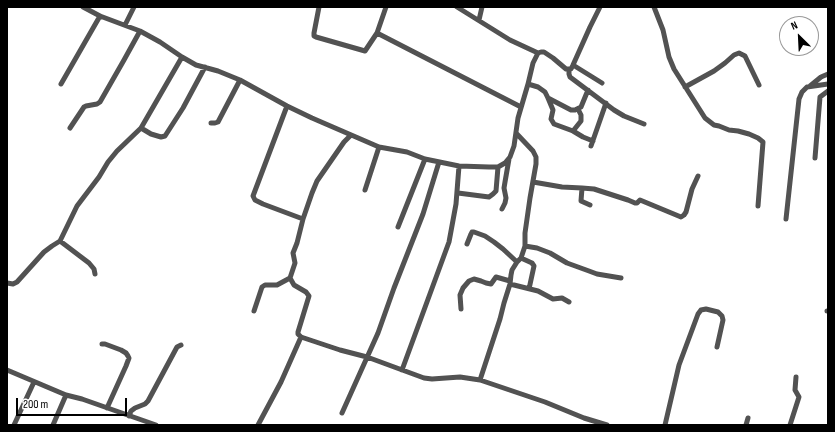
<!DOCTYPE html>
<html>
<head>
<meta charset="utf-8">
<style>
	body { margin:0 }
	#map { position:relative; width:835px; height:432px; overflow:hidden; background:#fff; font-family:"Sofia Sans Condensed",sans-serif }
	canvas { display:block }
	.frame { position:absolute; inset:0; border:8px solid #000; pointer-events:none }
	.north { position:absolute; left:779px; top:16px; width:40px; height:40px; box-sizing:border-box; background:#fff; border:1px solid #999; border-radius:50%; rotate:336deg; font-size:11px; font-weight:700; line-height:16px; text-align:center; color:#000 }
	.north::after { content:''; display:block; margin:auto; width:14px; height:18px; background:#000; clip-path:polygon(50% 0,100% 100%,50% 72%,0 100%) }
	.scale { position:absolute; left:16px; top:398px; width:111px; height:18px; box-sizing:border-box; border:2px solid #000; border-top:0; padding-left:5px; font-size:12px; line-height:14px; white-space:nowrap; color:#000; -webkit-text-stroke:3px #fff; paint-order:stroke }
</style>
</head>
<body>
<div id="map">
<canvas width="835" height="432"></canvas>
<div class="frame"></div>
<div class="north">N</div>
<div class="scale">200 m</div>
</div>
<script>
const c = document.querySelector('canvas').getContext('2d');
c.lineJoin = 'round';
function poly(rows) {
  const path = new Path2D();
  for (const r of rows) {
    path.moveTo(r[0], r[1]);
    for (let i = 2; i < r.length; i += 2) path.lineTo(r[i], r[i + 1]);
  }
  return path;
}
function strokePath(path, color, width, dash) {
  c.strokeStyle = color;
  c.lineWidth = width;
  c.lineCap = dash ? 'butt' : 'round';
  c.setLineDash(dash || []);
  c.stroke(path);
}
const minor = poly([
	[83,7,100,16,140,31,160,42,182,57,196,65,218,71,240,80,287,106,312,118,379,147,407,152,425,159,459,166,489,167,498,167,505,163,510,157,514,146,518,118,528,84,533,63,538,53,541,52,544,52,553,58,566,69,571,69,573,65,590,27,600,7],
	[319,7,314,33,314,36,316,37,365,51,377,33,386,7],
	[457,7,510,40,538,53],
	[654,7,663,30,669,57,674,69,705,118,714,125,719,126,729,130,738,131,749,134,758,138,763,142,758,206],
	[479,20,482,7],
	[125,25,134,7],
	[377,33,521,107],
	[573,65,602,83],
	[569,69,569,74,570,77,614,110,624,116,644,124],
	[61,84,100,16],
	[528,84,538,87,545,92,548,98,553,110,551,119,554,124,573,131,583,137,593,141],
	[810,86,821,77,828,74],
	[685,87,714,71,725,63,734,55,739,53,745,56,759,85],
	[548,98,571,110,575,110,581,107,588,90],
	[287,106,253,196,255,200,263,204,303,219],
	[211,123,215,123,218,122,240,80],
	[70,128,84,107,86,106,97,104,100,102,124,60,140,31],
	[141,128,151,134,161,137,165,136,183,108,205,67],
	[573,131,581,121,581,115,578,109],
	[591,146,606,103],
	[815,158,820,97,828,91],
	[533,182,562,187,582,188,594,189,628,200,635,203,637,203,640,200,681,217,684,215,686,212,692,189,698,176],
	[582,188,581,201,590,205],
	[365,190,379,147],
	[458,193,489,197,493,194,496,191,498,167],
	[502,209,505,203,506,198,504,188,505,182,509,159],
	[786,219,799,99,802,92,807,87,828,84],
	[398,227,425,159],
	[60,241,77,206,99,177,108,162,117,151,141,128,182,57],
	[467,244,471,234,472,232,474,232,485,236,494,242,503,249,517,262],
	[525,246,537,248,550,253,567,263,589,271,597,274,621,278],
	[521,258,532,263,534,266,529,289],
	[7,283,13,284,17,282,44,252,52,246,60,241,89,263,94,269,95,274],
	[510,284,538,291,553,299,562,298,569,302],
	[461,309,460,295,463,288,469,281,474,279,481,281,486,283,491,284,496,277,510,281],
	[254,311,262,287,265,285,277,285,290,278],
	[827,311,828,311],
	[301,337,340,350,367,357,424,378,432,379,460,377,480,380,545,402,584,418,607,425],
	[102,344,105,344,121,350,126,353,128,356,129,358,126,366,107,408],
	[7,370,66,395,82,399,156,425],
	[402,370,449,242,456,204,459,166],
	[480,380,500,319,504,303,510,284,511,275,512,270,517,262,521,258,525,246,525,233,530,198,536,164,536,157,533,151,516,133],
	[342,413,378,333,394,288,423,214,439,162],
	[129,416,131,411,135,408,145,404,148,401,177,347,181,345],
	[14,425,34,382],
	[53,425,66,395],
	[258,425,281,382,301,337,298,334,298,332,309,296,306,292,294,285,290,278,295,263,293,253,297,243,303,219,312,193,317,181,344,142,351,135],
	[665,425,679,365,698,314,701,310,706,309,718,312,722,316,723,320,717,347],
	[746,425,748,418],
	[790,425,799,397,795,390,796,377]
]);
strokePath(minor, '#525252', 5);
</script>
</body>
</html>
